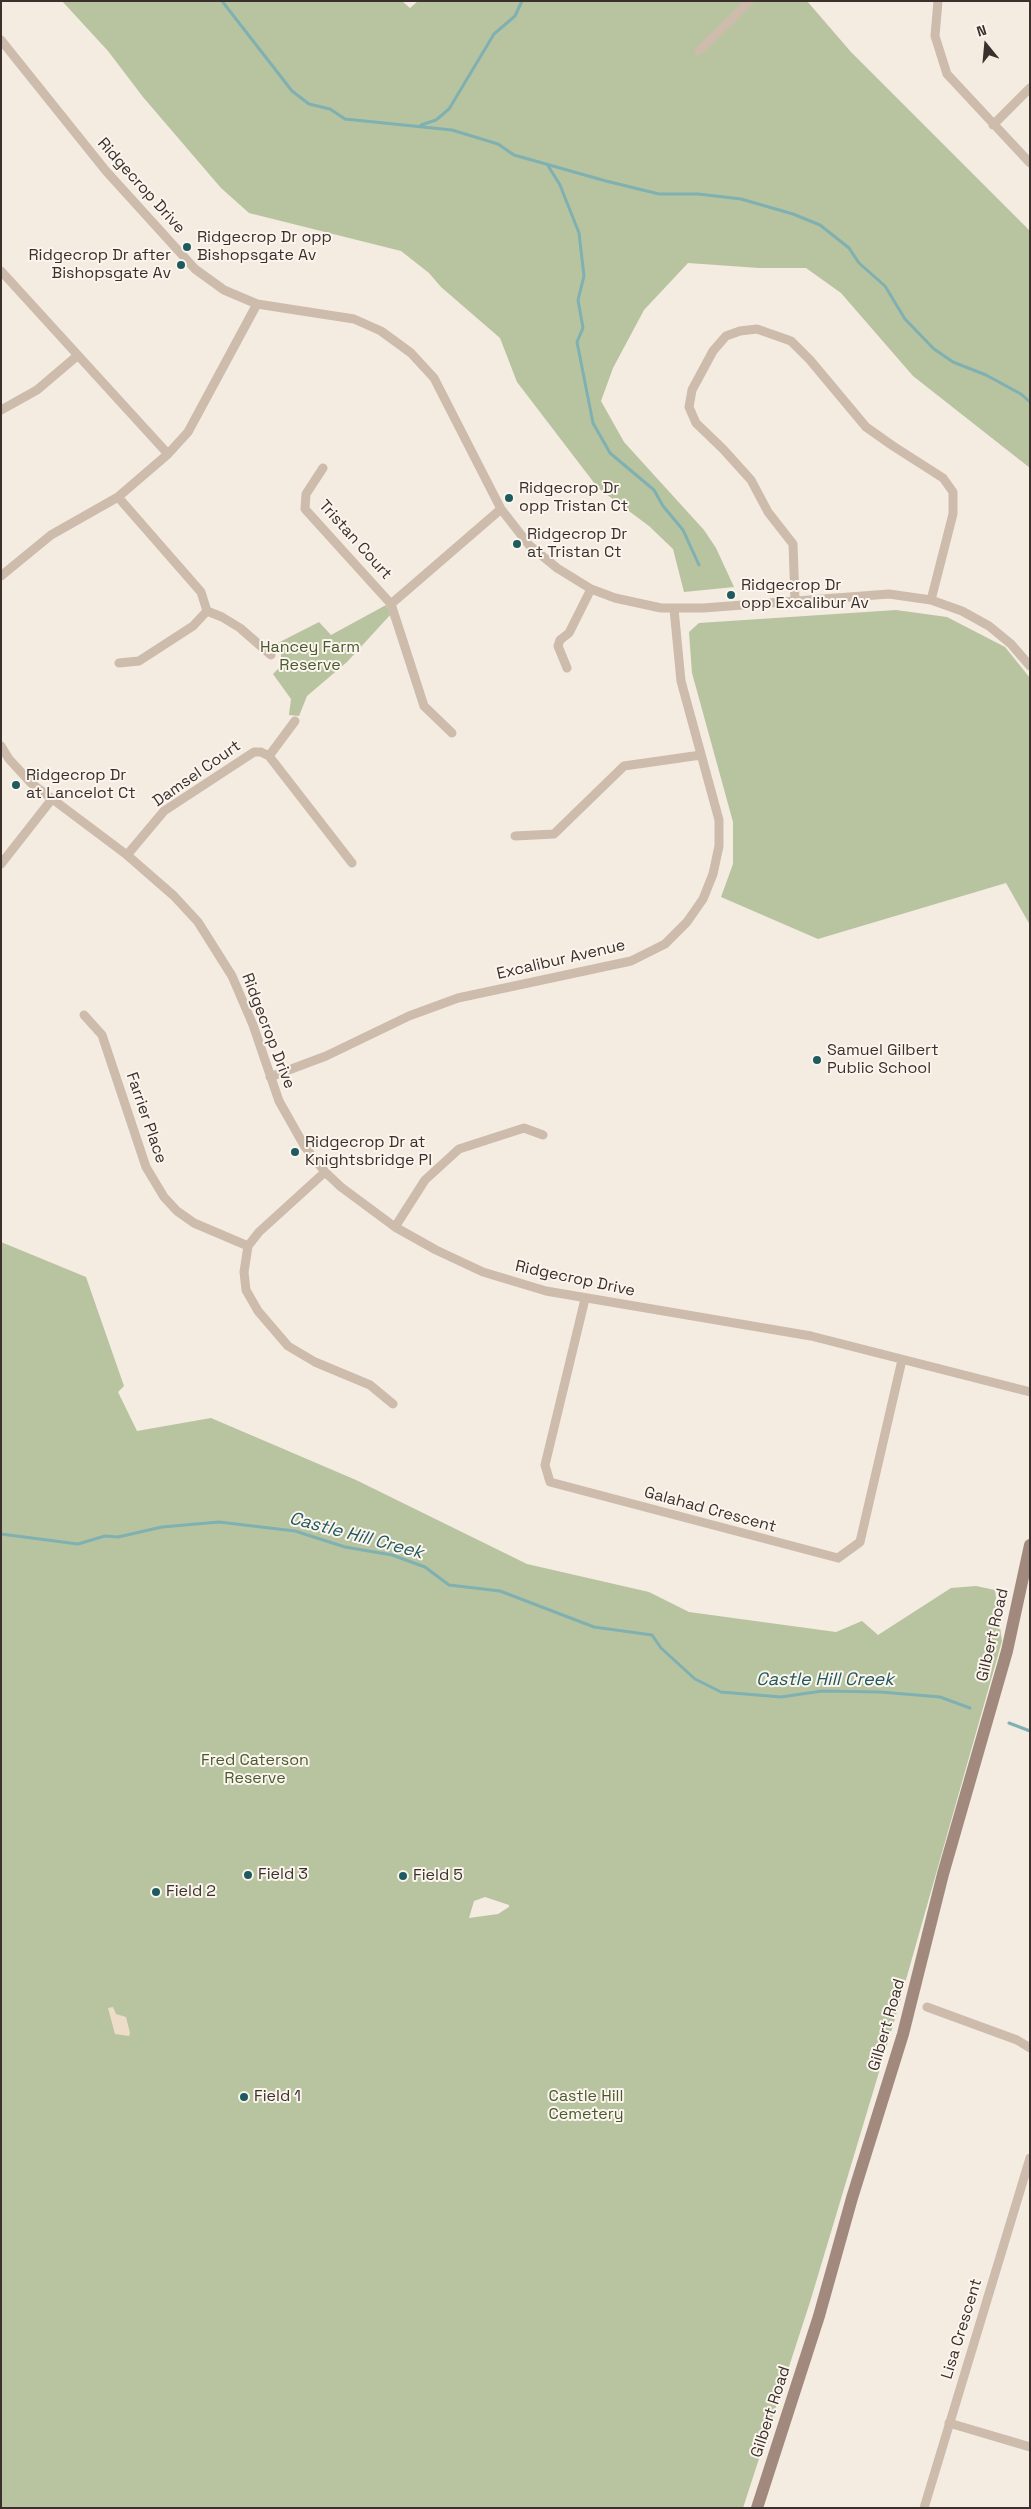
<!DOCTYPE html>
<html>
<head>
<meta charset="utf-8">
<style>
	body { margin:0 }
	#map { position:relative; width:1031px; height:2509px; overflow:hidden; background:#f4ebe1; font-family:"Space Grotesk",sans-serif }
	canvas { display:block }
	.frame { position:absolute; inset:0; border:2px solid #3b302b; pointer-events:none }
	.north { position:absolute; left:961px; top:20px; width:50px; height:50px; -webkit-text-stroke:4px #fbf5ee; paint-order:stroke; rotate:343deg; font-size:14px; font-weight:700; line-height:20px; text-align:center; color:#3b302b }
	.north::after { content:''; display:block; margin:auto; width:18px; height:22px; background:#3b302b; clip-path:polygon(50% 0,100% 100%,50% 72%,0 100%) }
</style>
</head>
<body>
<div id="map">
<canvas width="1031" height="2509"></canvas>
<div class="frame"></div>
<div class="north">N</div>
</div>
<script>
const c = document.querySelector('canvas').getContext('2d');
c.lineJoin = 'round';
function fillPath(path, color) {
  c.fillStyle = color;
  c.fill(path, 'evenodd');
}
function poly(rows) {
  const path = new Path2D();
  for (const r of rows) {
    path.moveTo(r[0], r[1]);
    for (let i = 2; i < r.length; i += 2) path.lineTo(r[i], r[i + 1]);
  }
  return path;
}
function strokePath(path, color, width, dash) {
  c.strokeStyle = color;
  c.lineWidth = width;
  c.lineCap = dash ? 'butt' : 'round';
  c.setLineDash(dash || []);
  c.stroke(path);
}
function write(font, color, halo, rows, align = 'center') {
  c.font = font + ' "Space Grotesk",sans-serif';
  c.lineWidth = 4;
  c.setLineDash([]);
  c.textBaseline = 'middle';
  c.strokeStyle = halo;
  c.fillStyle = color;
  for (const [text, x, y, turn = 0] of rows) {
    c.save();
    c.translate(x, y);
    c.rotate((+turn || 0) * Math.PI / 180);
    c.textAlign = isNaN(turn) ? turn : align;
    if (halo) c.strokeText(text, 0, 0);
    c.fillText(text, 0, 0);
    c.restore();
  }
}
const green = poly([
	[62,1,402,1,410,8,418,1,807,1,851,52,1030,231,1030,468,913,376,841,293,806,268,759,268,688,263,644,310,613,368,601,401,624,442,704,530,716,548,734,587,684,592,673,549,649,526,598,488,517,382,500,338,441,287,429,273,401,251,249,213,221,188,143,97,108,51],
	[386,605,391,614,347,662,307,696,299,716,289,715,291,699,273,674,281,666,281,652,272,646,319,622,331,635],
	[896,610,947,617,1005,647,1030,678,1030,925,1006,883,818,939,721,897,733,864,733,822,692,673,689,632,699,623],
	[1,1242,86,1277,124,1386,118,1392,137,1431,211,1418,356,1480,527,1564,649,1592,689,1612,836,1632,862,1621,878,1635,951,1588,976,1586,995,1590,1002,1641,894,2022,810,2302,743,2508,1,2508],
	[485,1897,509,1905,509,1907,498,1914,469,1918,474,1901]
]);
const plaza = poly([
	[113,2007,116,2014,126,2017,130,2033,129,2036,115,2034,108,2008]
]);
const stream = poly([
	[222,1,292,91,309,104,330,109,345,119,452,130,498,144,514,155,606,181,659,194,698,194,741,199,793,214,820,225,849,248,859,263,885,286,905,319,934,349,953,362,986,375,1021,394,1030,402],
	[421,125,436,120,449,109,494,34,515,16,522,1],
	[547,164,560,185,579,233,584,276,578,300,583,328,577,342,593,423,610,453,654,490,663,506,683,530,699,565],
	[1,1534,78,1544,105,1536,118,1537,162,1527,219,1522,295,1531,345,1547,392,1555,425,1567,449,1585,500,1591,594,1627,652,1635,661,1648,695,1679,721,1692,781,1697,822,1691,881,1692,940,1697,970,1708],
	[1009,1723,1030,1731]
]);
const street = poly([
	[938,1,935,36,947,74,1030,163],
	[1,40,106,171,195,269,224,290,257,304,354,319,381,331,411,353,434,378,501,509,529,545,557,568,591,589,615,598,661,608,703,608,889,594,931,600,962,611,989,626,1011,644,1030,666],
	[699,51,750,1],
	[993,125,1030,88],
	[1,271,168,454],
	[1,410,37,390,77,356],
	[323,468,306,494,305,509,391,604,424,706,452,733],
	[118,497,201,592,207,611,193,626,139,661,119,663],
	[1,576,51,535,118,497,168,454,188,432,257,304],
	[795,601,793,544,768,512,751,480,723,449,696,423,689,407,692,390,713,351,726,336,740,331,757,329,791,341,810,360,866,427,893,446,943,478,953,492,953,514,931,600],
	[391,604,501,509],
	[207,611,222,617,240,628,271,655],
	[567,668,558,646,560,640,569,633,591,589],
	[1,746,9,759,31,783,127,855,174,896,198,922,232,976,253,1025,279,1101,305,1147,325,1172,341,1187,395,1227,436,1250,483,1272,546,1291,811,1336,1030,1392],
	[269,756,295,721],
	[515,836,554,834,624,766,701,755],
	[127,855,164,811,254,752,261,752,269,756,352,863],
	[1,864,52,799],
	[84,1015,102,1035,146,1167,164,1197,177,1211,194,1223,248,1246],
	[270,1077,326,1056,409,1016,458,998,631,961,665,944,687,922,703,899,713,874,719,846,719,820,681,681,674,609],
	[325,1172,259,1232,248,1246,244,1272,246,1290,258,1311,288,1346,315,1362,370,1385,393,1404],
	[395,1227,425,1180,459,1149,524,1128,543,1135],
	[585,1299,545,1465,550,1482,838,1558,860,1542,902,1360],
	[927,2007,1017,2040,1030,2048],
	[949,2423,1030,2447],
	[924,2508,1030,2158]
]);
const secondary = poly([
	[757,2508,819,2316,852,2198,903,2034,943,1874,1007,1651,1030,1545]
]);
const markers = [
	[187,247,5,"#1f5a5e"],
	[181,265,5,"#1f5a5e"],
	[509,498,5,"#1f5a5e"],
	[517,544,5,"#1f5a5e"],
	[731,595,5,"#1f5a5e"],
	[16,785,5,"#1f5a5e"],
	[817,1060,5,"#1f5a5e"],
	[295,1152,5,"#1f5a5e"],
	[248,1875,5,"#1f5a5e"],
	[403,1876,5,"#1f5a5e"],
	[156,1892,5,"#1f5a5e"],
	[244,2097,5,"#1f5a5e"]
];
const streetNames = [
	["Ridgecrop Drive",141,186,48],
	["Tristan Court",355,540,48],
	["Damsel Court",197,774,-35],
	["Excalibur Avenue",561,960,-13],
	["Ridgecrop Drive",268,1031,69],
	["Farrier Place",146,1118,71],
	["Ridgecrop Drive",575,1279,12],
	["Galahad Crescent",710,1510,15],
	["Gilbert Road",993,1635,-77],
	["Gilbert Road",887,2025,-74],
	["Lisa Crescent",962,2329,-73],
	["Gilbert Road",771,2412,-72]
];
const poiNames = [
	["Ridgecrop Dr opp",197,238],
	["Bishopsgate Av",197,256],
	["Ridgecrop Dr after",171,256,"right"],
	["Bishopsgate Av",171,274,"right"],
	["Ridgecrop Dr",519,489],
	["opp Tristan Ct",519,507],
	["Ridgecrop Dr",527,535],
	["at Tristan Ct",527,553],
	["Ridgecrop Dr",741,586],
	["opp Excalibur Av",741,604],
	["Ridgecrop Dr",26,776],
	["at Lancelot Ct",26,794],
	["Samuel Gilbert",827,1051],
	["Public School",827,1069],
	["Ridgecrop Dr at",305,1143],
	["Knightsbridge Pl",305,1161],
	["Field 3",258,1875],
	["Field 5",413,1876],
	["Field 2",166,1892],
	["Field 1",254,2097]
];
const parkNames = [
	["Hancey Farm",310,648],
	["Reserve",310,666],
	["Fred Caterson",255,1761],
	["Reserve",255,1779],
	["Castle Hill",586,2097],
	["Cemetery",586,2115]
];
const waterNames = [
	["Castle Hill Creek",356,1536,15],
	["Castle Hill Creek",825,1680]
];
fillPath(green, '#b8c4a0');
fillPath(plaza, '#ecdcc8');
strokePath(stream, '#7fb0b2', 3);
strokePath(street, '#cdbbac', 9);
strokePath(secondary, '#a18a7d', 12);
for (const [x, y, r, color] of markers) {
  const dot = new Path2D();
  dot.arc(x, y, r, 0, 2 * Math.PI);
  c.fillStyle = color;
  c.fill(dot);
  strokePath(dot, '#fbf5ee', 2);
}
write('16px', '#3b302b', '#fbf5ee', streetNames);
write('16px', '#3b302b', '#fbf5ee', poiNames, 'left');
write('16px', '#4a5a2e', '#fbf5ee', parkNames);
write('italic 18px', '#1f5a5e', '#fbf5ee', waterNames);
</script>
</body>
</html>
